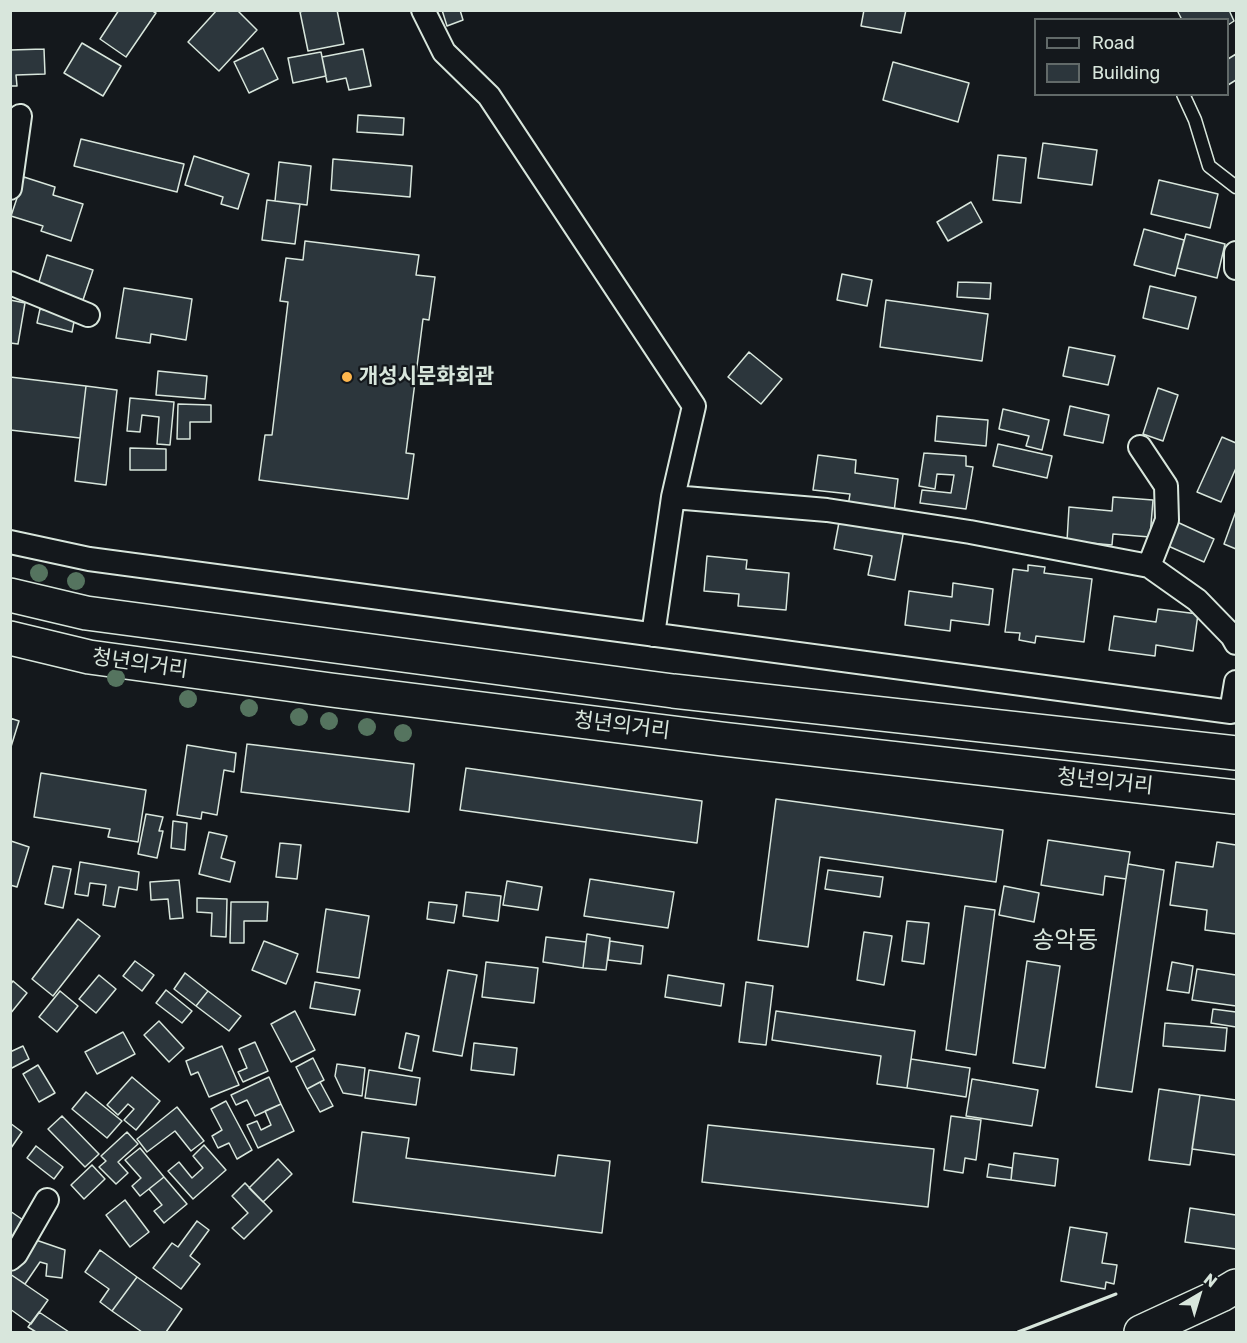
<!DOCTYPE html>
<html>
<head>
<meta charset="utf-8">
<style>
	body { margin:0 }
	#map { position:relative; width:1247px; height:1343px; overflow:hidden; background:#14181c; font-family:Rubik,sans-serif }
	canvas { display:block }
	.frame { position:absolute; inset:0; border:12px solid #d8e6dc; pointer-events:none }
	.legend { position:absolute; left:1034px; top:18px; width:195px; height:78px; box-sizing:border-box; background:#14181c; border:2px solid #626a69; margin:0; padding:8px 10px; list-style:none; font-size:18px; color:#d8e6dc }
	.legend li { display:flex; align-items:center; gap:12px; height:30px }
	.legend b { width:30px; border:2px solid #626a69 }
	.north { position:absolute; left:1169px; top:1265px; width:60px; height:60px; -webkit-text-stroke:4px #14181c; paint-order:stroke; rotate:38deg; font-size:16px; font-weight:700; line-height:24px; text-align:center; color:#d8e6dc }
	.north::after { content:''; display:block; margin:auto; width:21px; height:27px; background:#d8e6dc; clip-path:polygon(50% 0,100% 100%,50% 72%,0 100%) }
</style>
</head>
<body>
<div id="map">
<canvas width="1247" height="1343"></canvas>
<div class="frame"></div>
<ul class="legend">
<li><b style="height:8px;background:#14181c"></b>Road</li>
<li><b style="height:16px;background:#2c363c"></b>Building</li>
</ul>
<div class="north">N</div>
</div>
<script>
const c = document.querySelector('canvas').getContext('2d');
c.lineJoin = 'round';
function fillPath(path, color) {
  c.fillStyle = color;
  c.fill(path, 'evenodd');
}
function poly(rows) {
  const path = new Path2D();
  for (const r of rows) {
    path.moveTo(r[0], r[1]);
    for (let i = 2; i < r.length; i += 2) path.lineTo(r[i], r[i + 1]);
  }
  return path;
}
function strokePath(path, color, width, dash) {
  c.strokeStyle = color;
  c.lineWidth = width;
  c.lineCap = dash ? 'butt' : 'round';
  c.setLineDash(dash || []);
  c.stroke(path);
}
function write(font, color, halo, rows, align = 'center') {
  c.font = font + ' Rubik,"Noto Sans KR",sans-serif';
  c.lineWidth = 4.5;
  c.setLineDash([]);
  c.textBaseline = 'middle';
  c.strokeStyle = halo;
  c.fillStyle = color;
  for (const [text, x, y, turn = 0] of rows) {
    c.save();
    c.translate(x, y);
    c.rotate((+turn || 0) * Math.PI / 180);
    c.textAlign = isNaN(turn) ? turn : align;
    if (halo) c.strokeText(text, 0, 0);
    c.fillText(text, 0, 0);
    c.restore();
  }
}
const building = poly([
	[119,10,151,10,156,13,126,57,100,39,119,10],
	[217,10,237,10,257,30,219,71,188,42,217,10],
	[306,10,337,10,344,44,308,51,300,12,306,10],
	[442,10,460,10,463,20,447,26,442,10],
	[864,10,906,10,901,33,861,26,864,10],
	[1177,10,1229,10,1234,21,1228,25,1228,20,1182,20,1177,10],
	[82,43,121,66,103,96,64,73,82,43],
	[263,48,278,79,249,93,234,62,263,48],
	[44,49,45,74,16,75,17,86,10,86,10,50,44,49],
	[363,49,371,86,349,90,346,78,327,82,322,57,363,49],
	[321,52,326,76,293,83,288,58,321,52],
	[1236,54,1236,80,1228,85,1228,59,1236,54],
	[893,62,969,83,958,122,883,100,893,62],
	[358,115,404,118,403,135,357,132,358,115],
	[81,139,184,164,177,192,74,166,81,139],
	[1043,143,1097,150,1092,185,1038,178,1043,143],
	[998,155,1026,158,1021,203,993,200,998,155],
	[194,156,249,174,238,209,221,204,223,197,185,185,194,156],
	[333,159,412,166,410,197,331,190,333,159],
	[279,162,311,166,307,205,275,201,279,162],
	[24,177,55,187,53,195,83,204,71,241,41,231,43,226,11,216,24,177],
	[1159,180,1218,194,1210,228,1151,214,1159,180],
	[267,200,300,204,295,244,262,240,267,200],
	[971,202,982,222,948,241,937,222,971,202],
	[1144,229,1184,240,1175,276,1134,265,1144,229],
	[1186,234,1225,244,1217,278,1177,268,1186,234],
	[305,241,419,255,416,275,435,277,429,320,423,319,406,453,414,454,408,499,259,480,265,435,272,435,288,302,280,301,286,258,303,260,305,241],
	[47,255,93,270,83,300,38,285,47,255],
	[842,274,872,280,867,306,837,300,842,274],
	[958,282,991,283,990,299,957,297,958,282],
	[1150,286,1196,297,1188,329,1143,318,1150,286],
	[124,288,192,299,186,340,151,334,150,343,116,338,124,288],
	[10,300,25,303,18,344,10,343,10,300],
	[886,300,988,314,982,361,880,347,886,300],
	[40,309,75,317,72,332,37,323,40,309],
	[1069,347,1115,356,1108,385,1063,376,1069,347],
	[749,352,782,379,761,404,728,377,749,352],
	[158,371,207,376,205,399,156,395,158,371],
	[10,377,86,386,80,438,10,430,10,377],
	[86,386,117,390,106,485,75,481,86,386],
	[1158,388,1178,395,1163,441,1143,434,1158,388],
	[130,398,174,402,170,445,157,444,159,417,142,415,140,432,127,431,130,398],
	[178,404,211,405,211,422,190,422,190,439,177,439,178,404],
	[1070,406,1109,415,1103,443,1064,435,1070,406],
	[1003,409,1049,420,1042,450,1026,446,1029,436,999,429,1003,409],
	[937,416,988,420,986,446,935,441,937,416],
	[1222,437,1236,443,1236,468,1221,502,1197,492,1222,437],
	[998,444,1052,456,1047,478,993,466,998,444],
	[130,448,166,449,166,470,130,470,130,448],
	[924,453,966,456,966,466,973,467,966,509,920,503,922,490,951,493,954,475,937,474,935,489,919,486,924,453],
	[818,455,856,460,855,473,898,479,894,512,848,506,850,494,813,490,818,455],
	[1113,497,1153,500,1150,537,1113,534,1112,545,1067,541,1069,507,1112,511,1113,497],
	[1236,511,1236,549,1224,544,1236,511],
	[840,517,904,529,895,580,868,575,872,556,834,549,840,517],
	[1177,522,1214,539,1204,562,1166,545,1177,522],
	[707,556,747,560,746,569,789,573,786,610,738,606,739,594,704,591,707,556],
	[1028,565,1045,567,1044,573,1092,579,1084,642,1036,636,1035,643,1019,640,1020,633,1005,632,1013,569,1028,571,1028,565],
	[953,583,993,589,989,625,951,620,950,631,905,625,909,591,952,597,953,583],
	[1158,609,1198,614,1193,651,1156,645,1155,656,1109,650,1114,616,1156,622,1158,609],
	[10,718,19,721,10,750,10,718],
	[247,744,414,764,409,812,241,792,247,744],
	[187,745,236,753,234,772,224,770,217,815,202,812,201,819,177,815,187,745],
	[466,768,702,801,697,843,460,810,466,768],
	[41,773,146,790,138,842,108,837,110,829,34,817,41,773],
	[776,799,1003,830,996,882,820,857,808,947,758,940,776,799],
	[146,814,163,817,159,831,163,831,157,858,138,854,146,814],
	[173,821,187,823,185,850,171,848,173,821],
	[209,832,227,836,221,858,235,862,230,882,199,874,209,832],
	[1048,840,1130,852,1126,879,1105,876,1103,895,1041,885,1048,840],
	[11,841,29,847,17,887,10,885,11,841],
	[1217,842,1236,845,1236,934,1205,930,1207,910,1170,905,1176,862,1213,867,1217,842],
	[280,843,301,845,297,879,276,877,280,843],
	[80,862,139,872,137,890,119,887,115,907,103,905,106,885,90,883,88,896,75,894,80,862],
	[1128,864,1164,870,1132,1092,1096,1087,1128,864],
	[53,866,71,869,63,908,45,904,53,866],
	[828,870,883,877,880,897,825,889,828,870],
	[590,879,674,892,668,928,584,916,590,879],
	[179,880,183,918,170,919,168,899,151,900,150,882,179,880],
	[507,881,542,887,538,910,503,905,507,881],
	[1004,886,1039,893,1034,922,999,915,1004,886],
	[466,892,501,896,498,921,463,916,466,892],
	[197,898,227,899,226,937,211,936,212,913,197,912,197,898],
	[231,902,268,902,267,921,244,921,244,943,230,943,231,902],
	[429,902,457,905,454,923,427,919,429,902],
	[965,906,995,910,976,1055,946,1050,965,906],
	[326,909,369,916,359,978,317,972,326,909],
	[78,919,100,936,53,996,32,979,78,919],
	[907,921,929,923,924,964,902,961,907,921],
	[864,932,892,936,884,985,857,980,864,932],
	[587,934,610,938,606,970,583,968,587,934],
	[546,937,586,942,583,968,543,962,546,937],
	[264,941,298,954,286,984,252,970,264,941],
	[610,941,643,946,641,964,608,960,610,941],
	[135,961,154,975,142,991,123,976,135,961],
	[1027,961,1060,966,1045,1068,1013,1063,1027,961],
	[486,962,538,968,534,1003,482,997,486,962],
	[1172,962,1193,966,1189,993,1167,990,1172,962],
	[1197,969,1236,975,1236,1006,1192,1000,1197,969],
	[448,970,477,975,462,1056,433,1051,448,970],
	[185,973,208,991,196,1006,174,989,185,973],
	[99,975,116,989,96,1013,79,999,99,975],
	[668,975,724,984,721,1006,665,997,668,975],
	[13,981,27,993,10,1014,10,985,13,981],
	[315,982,360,990,355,1015,310,1008,315,982],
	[746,982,773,986,766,1045,739,1042,746,982],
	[166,990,192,1011,182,1023,156,1003,166,990],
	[60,991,78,1006,57,1032,39,1017,60,991],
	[208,991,241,1016,229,1031,196,1006,208,991],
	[1213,1009,1236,1012,1236,1027,1211,1023,1213,1009],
	[295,1011,315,1050,291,1062,271,1024,295,1011],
	[776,1011,915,1031,907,1088,877,1084,881,1056,772,1040,776,1011],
	[159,1021,184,1048,169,1062,144,1035,159,1021],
	[1165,1023,1227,1028,1225,1051,1163,1046,1165,1023],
	[123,1032,135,1054,97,1074,85,1052,123,1032],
	[406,1033,419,1036,412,1071,399,1068,406,1033],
	[255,1042,268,1071,243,1082,238,1072,247,1068,239,1049,255,1042],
	[474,1043,517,1048,514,1075,471,1070,474,1043],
	[23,1046,29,1059,10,1069,10,1052,23,1046],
	[222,1046,239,1085,209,1097,198,1072,191,1075,186,1061,222,1046],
	[313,1058,324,1080,307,1089,296,1067,313,1058],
	[911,1059,970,1068,966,1097,907,1088,911,1059],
	[337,1064,365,1068,362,1096,343,1093,335,1076,337,1064],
	[38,1065,55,1093,39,1102,23,1074,38,1065],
	[369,1070,420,1078,416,1105,365,1098,369,1070],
	[132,1077,160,1101,136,1130,124,1120,134,1109,128,1104,118,1115,107,1105,132,1077],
	[269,1077,281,1104,255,1116,247,1100,236,1105,231,1095,269,1077],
	[972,1079,1038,1090,1032,1126,966,1116,972,1079],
	[320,1082,333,1106,320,1112,307,1089,320,1082],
	[1159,1089,1200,1095,1190,1165,1149,1160,1159,1089],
	[86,1092,122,1121,107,1138,72,1109,86,1092],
	[1200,1095,1236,1100,1236,1155,1192,1149,1200,1095],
	[226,1101,252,1150,237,1159,229,1143,218,1148,212,1136,222,1130,211,1109,226,1101],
	[281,1104,294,1131,258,1148,247,1125,257,1121,261,1130,271,1125,265,1111,281,1104],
	[177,1107,204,1141,191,1151,175,1131,147,1152,137,1139,177,1107],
	[62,1116,99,1154,85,1167,48,1129,62,1116],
	[951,1116,981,1120,976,1160,965,1158,963,1173,944,1170,951,1116],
	[10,1123,22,1132,11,1148,10,1148,10,1123],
	[708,1125,934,1149,928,1207,702,1182,708,1125],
	[127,1132,138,1144,118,1162,128,1173,116,1184,99,1167,106,1161,101,1156,127,1132],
	[362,1132,409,1138,406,1158,555,1176,558,1155,610,1161,602,1233,353,1202,362,1132],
	[204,1145,226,1170,193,1199,168,1171,179,1162,192,1178,203,1168,193,1156,204,1145],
	[36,1146,63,1167,54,1179,27,1158,36,1146],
	[140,1148,164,1177,140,1196,132,1186,141,1178,125,1160,140,1148],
	[1014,1153,1058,1159,1055,1186,1011,1180,1014,1153],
	[278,1159,292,1174,263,1202,249,1188,278,1159],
	[989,1164,1012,1168,1011,1180,987,1177,989,1164],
	[92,1165,105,1179,84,1199,71,1185,92,1165],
	[164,1177,187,1204,164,1223,154,1211,162,1205,149,1189,164,1177],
	[245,1183,272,1211,244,1239,232,1228,248,1213,232,1196,245,1183],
	[125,1200,149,1232,130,1247,106,1215,125,1200],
	[1190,1208,1236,1215,1236,1249,1185,1242,1190,1208],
	[10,1211,26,1222,10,1245,10,1211],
	[197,1221,209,1230,190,1256,200,1264,181,1289,153,1268,172,1243,178,1247,197,1221],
	[1070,1227,1107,1233,1102,1263,1117,1265,1114,1284,1106,1282,1105,1289,1061,1281,1070,1227],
	[33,1239,65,1250,62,1278,46,1276,47,1264,40,1262,25,1284,10,1274,10,1270,33,1239],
	[100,1250,137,1277,112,1311,100,1302,109,1289,85,1272,100,1250],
	[10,1274,48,1300,31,1324,10,1309,10,1274],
	[137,1277,182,1309,166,1332,142,1332,112,1311,137,1277],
	[39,1312,69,1332,36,1332,28,1327,39,1312]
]);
const lane = poly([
	[1183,94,1195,120,1209,166,1236,187]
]);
const street = poly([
	[423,10,444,52,489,96,694,406,673,497,653,635],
	[10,188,20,116],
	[1236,253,1236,268],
	[10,283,88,315],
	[1140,447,1166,486,1167,520,1149,566],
	[673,497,827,510,970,532,1149,566,1197,600,1232,636,1236,643],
	[10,542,89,559,1231,712,1236,682],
	[10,1259,16,1254,47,1200]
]);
const secondary = poly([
	[10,595,86,613,673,691,1236,753],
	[10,638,89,657,331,690,722,739,1236,797],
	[1141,1332,1221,1295,1236,1286]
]);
const wall = poly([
	[1018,1332,1116,1294]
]);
const trees = [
	[39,573],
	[76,581],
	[116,678],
	[188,699],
	[249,708],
	[299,717],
	[329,721],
	[367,727],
	[403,733]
];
const markers = [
	[347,377,6,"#ffb74d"]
];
const poiNames = [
	["개성시문화회관",359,377]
];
const streetNames = [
	["청년의거리",140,664,8],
	["청년의거리",622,726,7],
	["청년의거리",1105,782,6]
];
const quarterNames = [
	["송악동",1065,941]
];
fillPath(building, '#2c363c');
strokePath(building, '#d8e6dc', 1.5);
strokePath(lane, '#d8e6dc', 15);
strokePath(street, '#d8e6dc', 26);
strokePath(secondary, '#d8e6dc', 36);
strokePath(lane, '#14181c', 12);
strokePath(street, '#14181c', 22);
strokePath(secondary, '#14181c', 33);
strokePath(wall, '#d8e6dc', 3);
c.fillStyle = '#55745f';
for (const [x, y] of trees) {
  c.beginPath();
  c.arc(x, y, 9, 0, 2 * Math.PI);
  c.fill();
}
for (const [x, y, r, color] of markers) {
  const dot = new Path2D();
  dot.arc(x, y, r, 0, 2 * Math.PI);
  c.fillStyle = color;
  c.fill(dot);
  strokePath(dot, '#14181c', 2);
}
write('bold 21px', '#d8e6dc', '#14181c', poiNames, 'left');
write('21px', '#d8e6dc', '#14181c', streetNames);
write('24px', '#d8e6dc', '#14181c', quarterNames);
</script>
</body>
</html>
